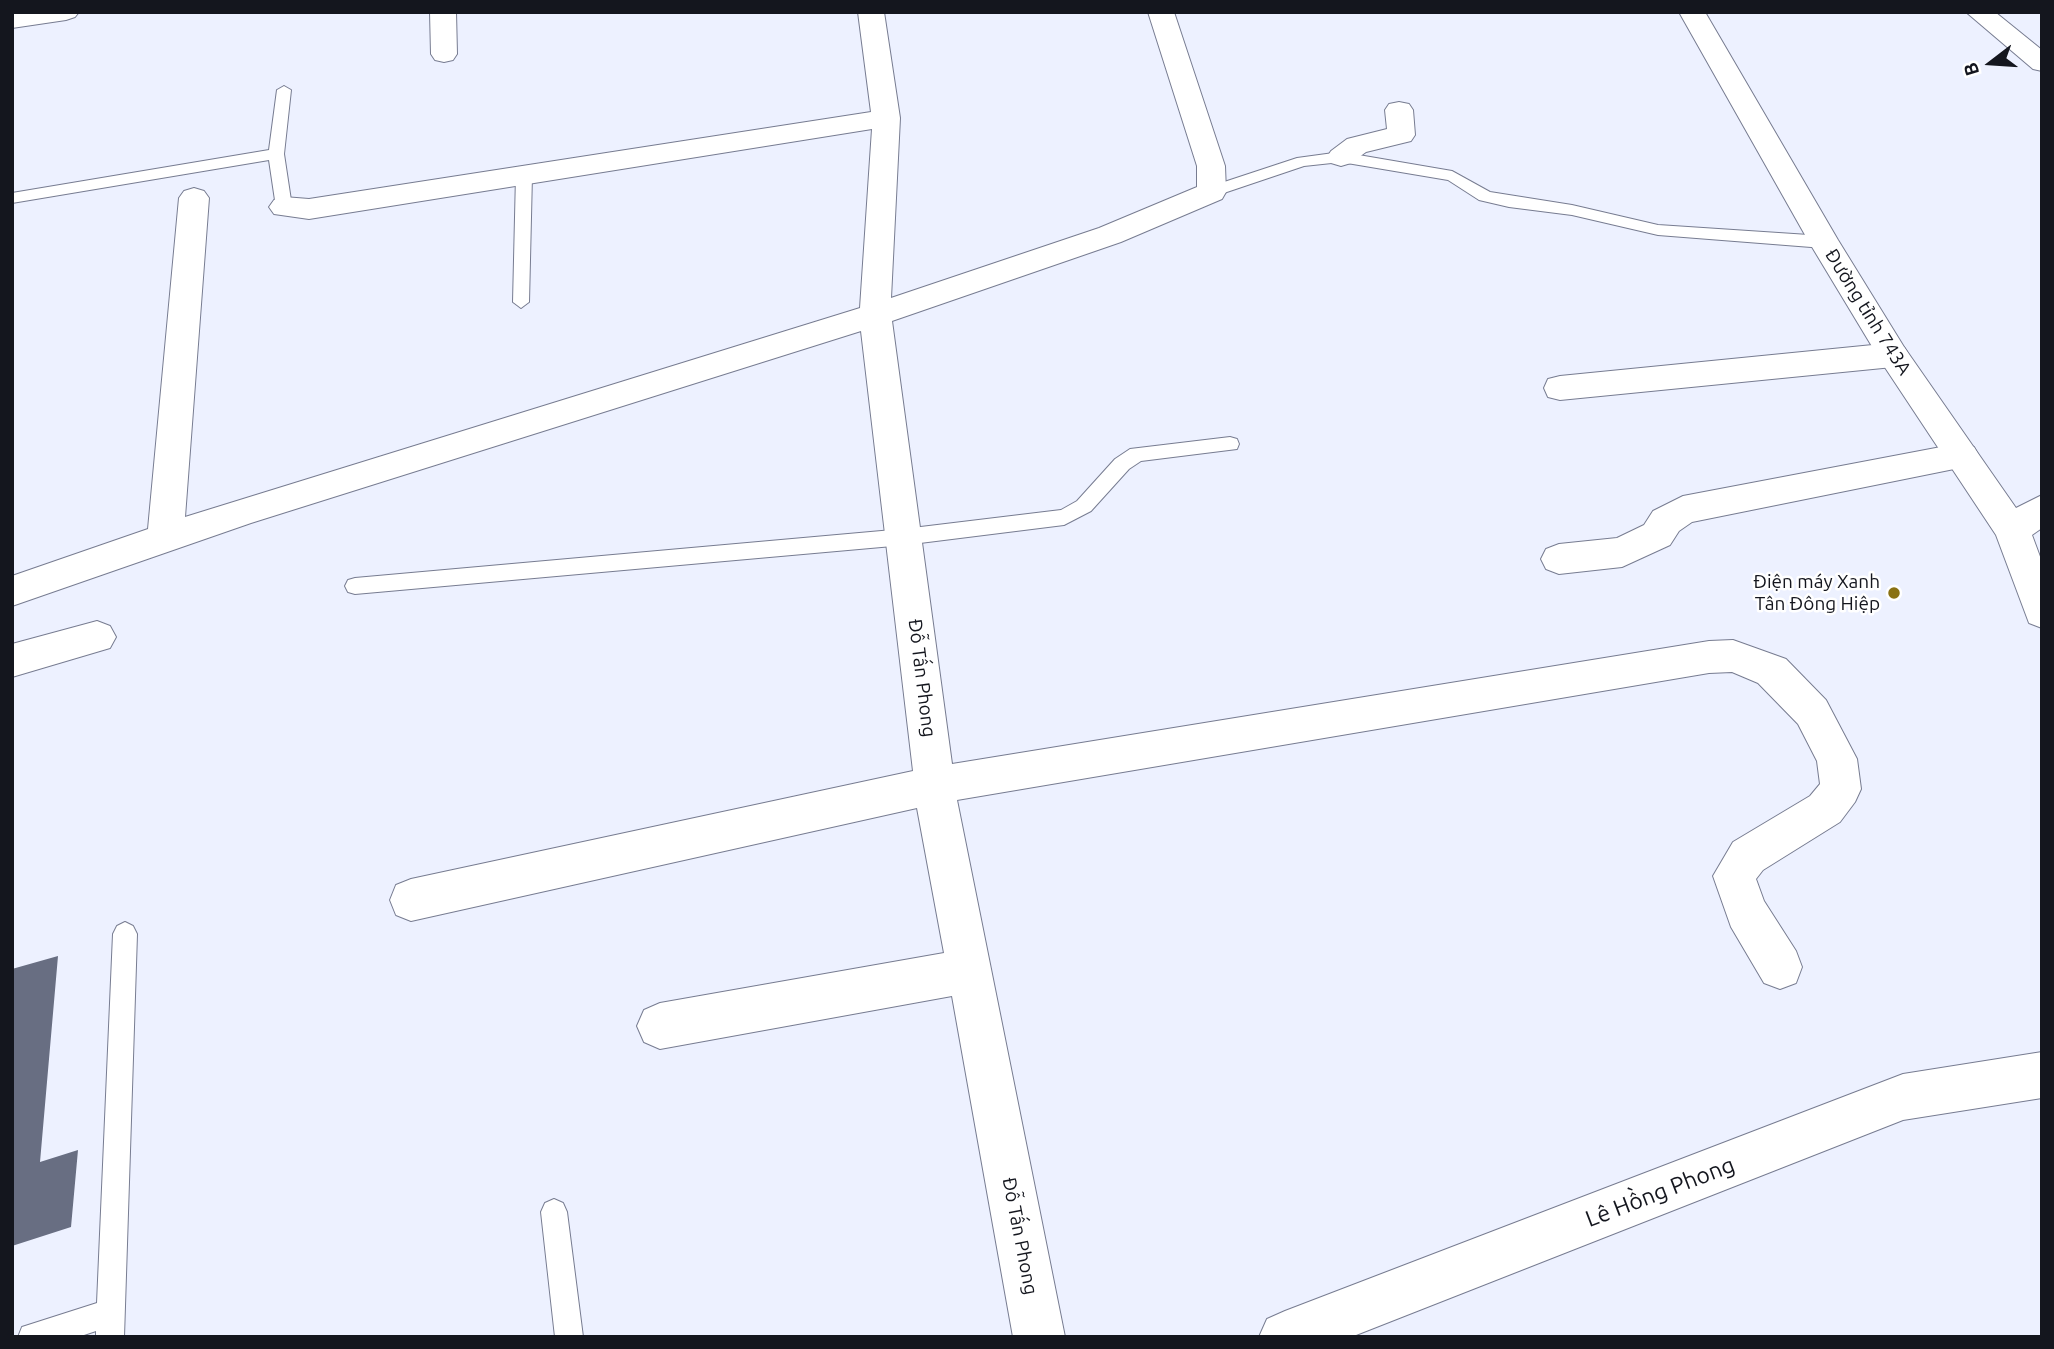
<!DOCTYPE html>
<html>
<head>
<meta charset="utf-8">
<style>
	body { margin:0 }
	#map { position:relative; width:2054px; height:1349px; overflow:hidden; background:#edf1ff; font-family:Ubuntu,sans-serif }
	canvas { display:block }
	.frame { position:absolute; inset:0; border:14px solid #14161e; pointer-events:none }
	.north { position:absolute; left:1956px; top:28px; width:70px; height:70px; -webkit-text-stroke:5px #fff; paint-order:stroke; rotate:253deg; font-size:19px; font-weight:700; line-height:28px; text-align:center; color:#14161e }
	.north::after { content:''; display:block; margin:auto; width:24px; height:32px; background:#14161e; clip-path:polygon(50% 0,100% 100%,50% 72%,0 100%) }
</style>
</head>
<body>
<div id="map">
<canvas width="2054" height="1349"></canvas>
<div class="frame"></div>
<div class="north">B</div>
</div>
<script>
const c = document.querySelector('canvas').getContext('2d');
c.lineJoin = 'round';
function fillPath(path, color) {
  c.fillStyle = color;
  c.fill(path, 'evenodd');
}
function poly(rows) {
  const path = new Path2D();
  for (const r of rows) {
    path.moveTo(r[0], r[1]);
    for (let i = 2; i < r.length; i += 2) path.lineTo(r[i], r[i + 1]);
  }
  return path;
}
function strokePath(path, color, width, dash) {
  c.strokeStyle = color;
  c.lineWidth = width;
  c.lineCap = dash ? 'butt' : 'round';
  c.setLineDash(dash || []);
  c.stroke(path);
}
function write(font, color, halo, rows, align = 'center') {
  c.font = font + ' Ubuntu,sans-serif';
  c.lineWidth = 5;
  c.setLineDash([]);
  c.textBaseline = 'middle';
  c.strokeStyle = halo;
  c.fillStyle = color;
  for (const [text, x, y, turn = 0] of rows) {
    c.save();
    c.translate(x, y);
    c.rotate((+turn || 0) * Math.PI / 180);
    c.textAlign = isNaN(turn) ? turn : align;
    if (halo) c.strokeText(text, 0, 0);
    c.fillText(text, 0, 0);
    c.restore();
  }
}
const building = poly([
	[58,956,40,1162,78,1150,71,1227,12,1246,12,969]
]);
const lane = poly([
	[284,86,291,90,284,154,292,207,290,211,284,212,276,207,269,160,12,203,12,193,269,150,277,90,284,86],
	[1341,152,1452,171,1490,192,1572,205,1658,225,1824,236,1832,242,1824,248,1658,235,1572,215,1509,207,1479,200,1448,180,1341,162,1304,166,1212,197,1204,192,1206,188,1297,158,1341,152],
	[524,170,532,175,529,302,521,308,513,302,516,175,524,170],
	[1230,437,1237,439,1239,444,1237,449,1141,461,1129,469,1091,511,1064,525,904,545,355,594,348,592,345,586,348,580,355,578,904,529,1061,510,1077,501,1115,459,1130,449,1230,437],
	[125,922,133,926,137,934,124,1337,96,1337,96,1331,78,1337,18,1337,22,1327,97,1303,113,934,117,926,125,922],
	[554,1199,563,1203,567,1212,583,1337,555,1337,541,1212,545,1203,554,1199]
]);
const street = poly([
	[12,12,79,12,75,17,66,20,12,28,12,12],
	[430,12,456,12,457,54,453,60,444,62,435,60,431,54,430,12],
	[858,12,884,12,900,118,891,298,1099,228,1197,187,1197,166,1148,12,1174,12,1225,166,1226,192,1222,199,1121,242,892,321,952,764,1709,641,1733,640,1786,659,1826,700,1857,759,1861,789,1855,802,1840,822,1763,870,1756,879,1764,901,1796,951,1802,967,1796,983,1780,989,1764,983,1731,927,1713,876,1733,842,1810,796,1820,784,1817,761,1798,724,1758,683,1732,672,1709,673,957,800,1065,1337,1013,1337,952,996,660,1049,644,1042,637,1026,644,1010,660,1003,944,953,917,808,411,921,396,915,390,900,396,885,411,879,913,771,861,331,251,523,12,606,12,576,148,529,179,198,184,191,194,188,204,191,209,198,185,517,860,308,872,129,309,219,274,214,269,207,274,200,284,197,309,199,871,112,858,12],
	[1966,12,1995,12,2042,50,2042,71,2033,69,1966,12],
	[1399,102,1409,104,1413,110,1415,135,1411,141,1366,152,1351,163,1341,166,1331,163,1327,157,1331,151,1347,139,1387,129,1385,110,1389,104,1399,102],
	[1893,343,1904,347,1909,355,1904,363,1893,367,1560,400,1548,397,1544,388,1548,379,1560,376,1893,343],
	[1962,443,1974,447,1979,456,1974,465,1692,522,1679,531,1670,545,1622,567,1559,574,1546,569,1541,559,1546,549,1559,544,1617,538,1644,525,1653,511,1683,496,1962,443],
	[97,621,110,626,116,637,110,648,12,677,12,644,97,621]
]);
const secondary = poly([
	[1679,12,1705,12,1838,240,1904,347,2016,508,2042,495,2042,528,2032,535,2042,562,2042,628,2029,623,1996,535,1882,363,1809,242,1679,12],
	[2042,1052,2042,1098,1903,1120,1351,1337,1259,1337,1267,1319,1285,1311,1903,1074,2042,1052]
]);
const markers = [
	[1894,593,7,"#897113"]
];
const streetNames = [
	["Đường tỉnh 743A",1868,312,58],
	["Đỗ Tấn Phong",922,678,83],
	["Đỗ Tấn Phong",1020,1236,79]
];
const poiNames = [
	["Điện máy Xanh",1880,582],
	["Tân Đông Hiệp",1880,604]
];
const nearStreetnames = [
	["Lê Hồng Phong",1660,1192,-21]
];
fillPath(building, '#686e82');
strokePath(lane, '#777c91', 2);
strokePath(street, '#777c91', 2);
strokePath(secondary, '#777c91', 2);
fillPath(lane, '#fff');
fillPath(street, '#fff');
fillPath(secondary, '#fff');
for (const [x, y, r, color] of markers) {
  const dot = new Path2D();
  dot.arc(x, y, r, 0, 2 * Math.PI);
  c.fillStyle = color;
  c.fill(dot);
  strokePath(dot, '#fff', 2.5);
}
write('19px', '#14161e', '#fff', streetNames);
write('19px', '#14161e', '#fff', poiNames, 'right');
write('23px', '#14161e', '#fff', nearStreetnames);
</script>
</body>
</html>
